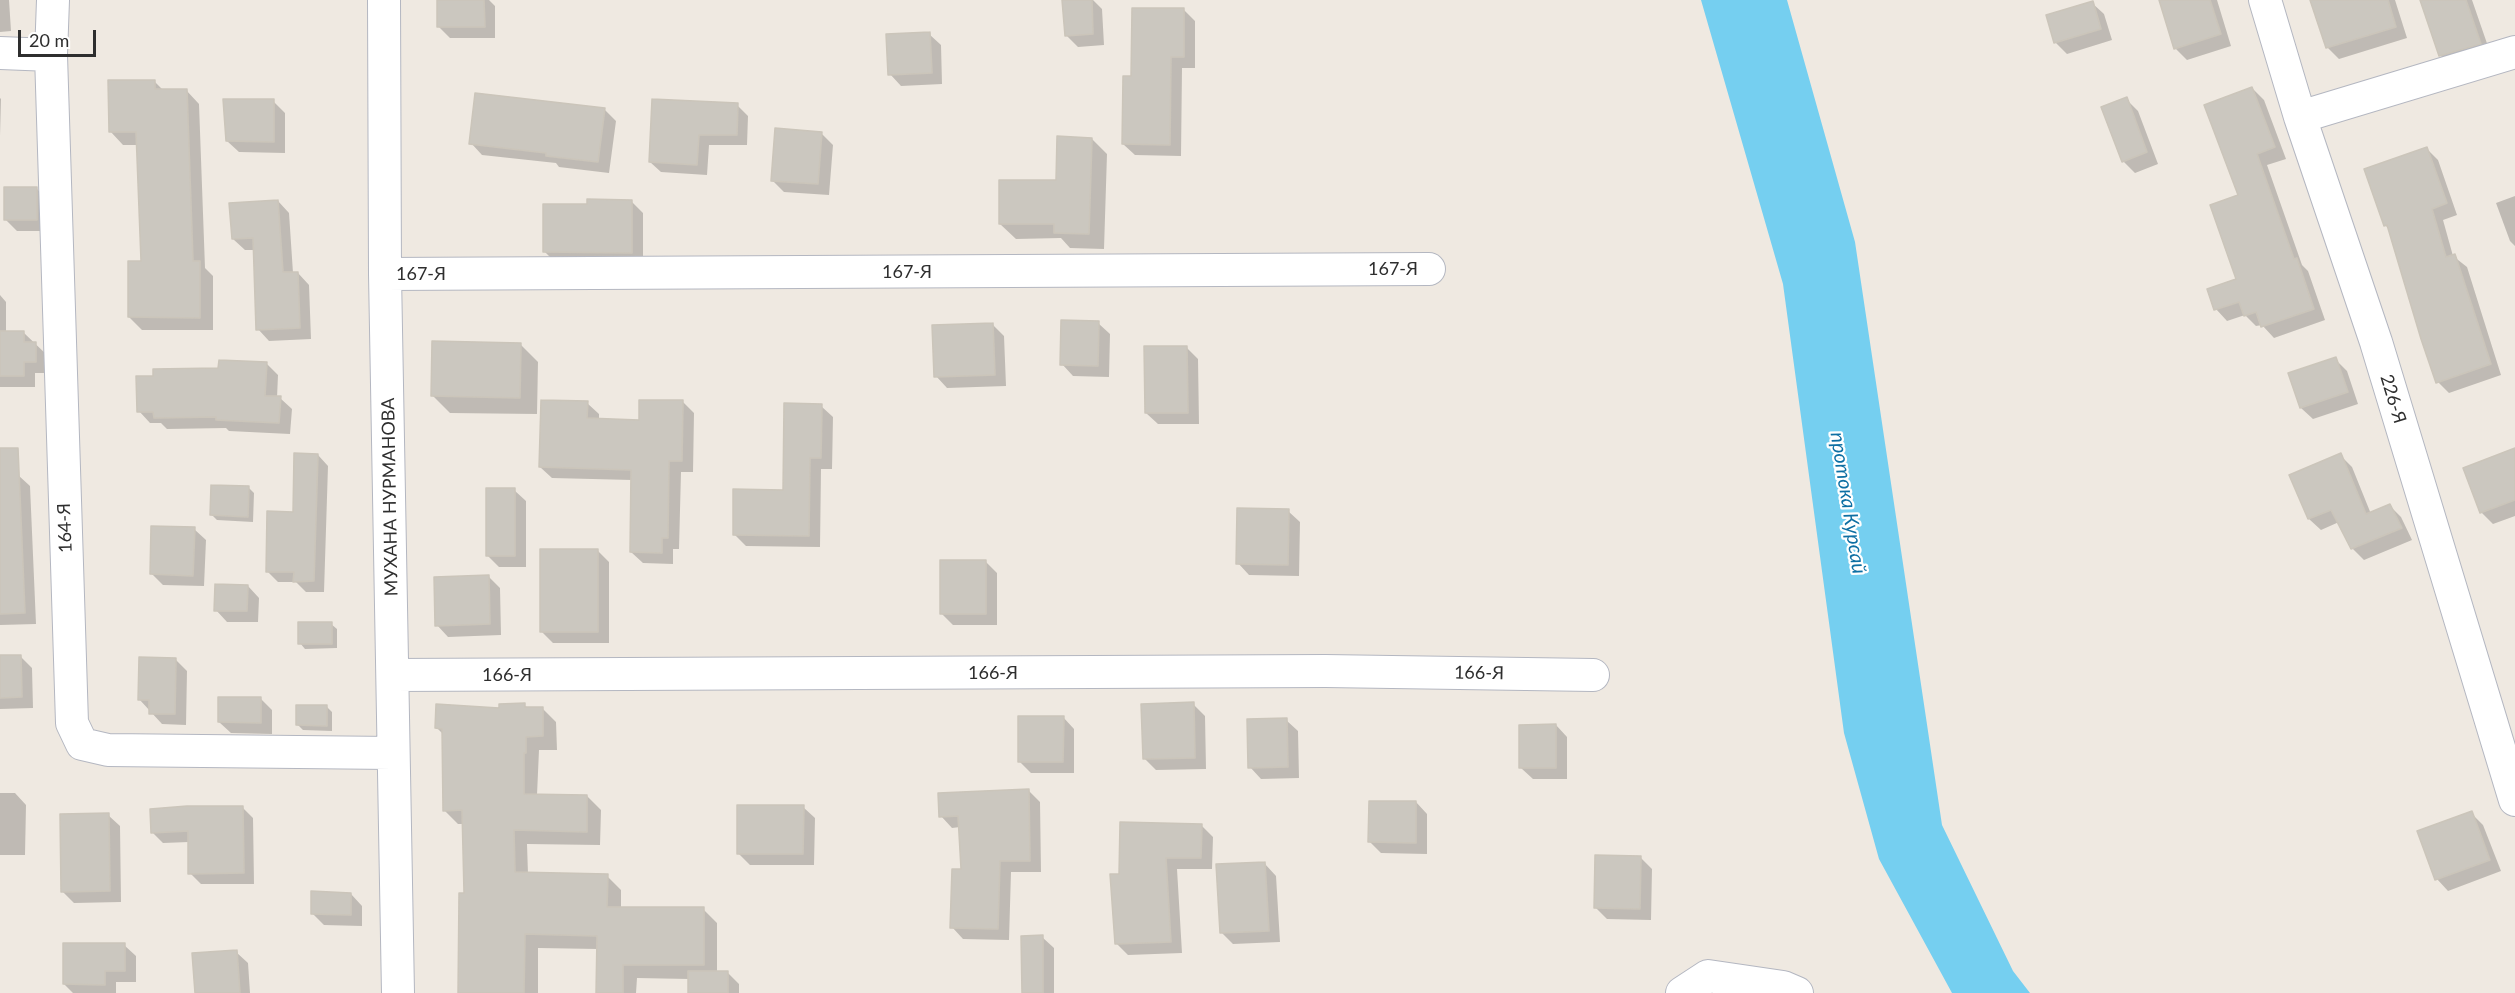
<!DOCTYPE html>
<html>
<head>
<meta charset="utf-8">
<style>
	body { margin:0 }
	#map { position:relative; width:2515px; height:993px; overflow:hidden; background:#efe9e1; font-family:Lato,sans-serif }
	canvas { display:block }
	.scale { position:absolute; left:18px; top:30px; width:78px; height:27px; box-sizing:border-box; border:3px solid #2e2e2e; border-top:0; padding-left:8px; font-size:18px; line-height:21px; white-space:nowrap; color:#2e2e2e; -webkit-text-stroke:4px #fff; paint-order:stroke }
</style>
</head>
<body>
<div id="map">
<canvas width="2515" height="993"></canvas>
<div class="scale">20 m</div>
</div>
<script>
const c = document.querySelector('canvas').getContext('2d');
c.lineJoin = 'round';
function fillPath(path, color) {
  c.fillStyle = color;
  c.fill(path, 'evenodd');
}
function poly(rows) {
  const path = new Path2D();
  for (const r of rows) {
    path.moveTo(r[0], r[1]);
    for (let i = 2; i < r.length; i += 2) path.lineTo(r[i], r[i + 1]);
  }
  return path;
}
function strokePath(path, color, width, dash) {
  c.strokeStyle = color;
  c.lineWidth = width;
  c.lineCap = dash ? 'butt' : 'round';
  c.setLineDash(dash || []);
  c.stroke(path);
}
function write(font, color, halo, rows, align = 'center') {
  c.font = font + ' Lato,sans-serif';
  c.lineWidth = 4.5;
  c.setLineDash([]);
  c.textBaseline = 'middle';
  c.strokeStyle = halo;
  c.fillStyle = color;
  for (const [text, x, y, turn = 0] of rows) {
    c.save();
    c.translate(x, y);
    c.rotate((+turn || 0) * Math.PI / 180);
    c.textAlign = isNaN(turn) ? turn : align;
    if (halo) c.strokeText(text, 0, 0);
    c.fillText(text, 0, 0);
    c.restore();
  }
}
const water = poly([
	[1701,0,1787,0,1855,242,1942,825,2013,971,2030,993,1952,993,1879,859,1844,733,1783,284]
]);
const shadow = poly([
	[0,0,9,0,11,31,0,32],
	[438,0,489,0,495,6,495,38,450,38,439,27],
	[1064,0,1093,0,1102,9,1104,45,1078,47,1066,35],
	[2160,0,2217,0,2231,46,2187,60,2175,48],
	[2312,0,2395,0,2407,38,2339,59,2327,47],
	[2429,0,2472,0,2491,55,2452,67,2440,55],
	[2092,3,2104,14,2112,40,2067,54,2055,42],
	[1183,9,1195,21,1195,68,1182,68,1181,156,1135,155,1123,144,1133,78],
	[929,34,941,45,942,84,901,86,890,74],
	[154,81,163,90,186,90,199,104,205,268,213,276,213,330,142,330,129,317,142,263,138,145,123,145,110,131],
	[2252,88,2264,100,2286,159,2267,165,2302,265,2308,271,2325,320,2274,338,2262,325,2256,326,2245,315,2227,321,2216,309,2238,280,2240,196],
	[0,98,1,99,0,136],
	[2126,99,2138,111,2158,164,2135,173,2123,161],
	[273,101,285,113,285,153,239,152,227,141],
	[737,105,748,116,747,145,709,145,707,175,661,172,650,162],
	[604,109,616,121,609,173,559,167,556,163,482,155,471,143],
	[821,133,833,145,829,195,784,192,772,180],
	[1092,139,1107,154,1104,249,1070,248,1061,238,1016,239,1000,224,1057,181],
	[2426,148,2438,160,2457,215,2443,220,2453,256,2467,267,2501,375,2449,393,2438,382,2389,229,2385,225],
	[37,189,48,200,48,231,17,231,5,219],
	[2515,196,2515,246,2510,241,2496,203],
	[278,201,289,213,293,273,298,273,309,285,311,339,269,341,258,329,255,250,245,250,233,239],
	[631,201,643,213,643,264,556,263,545,252,588,205],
	[0,295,6,302,6,332,24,333,47,355,47,373,35,373,35,387,0,387],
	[1098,323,1110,334,1109,377,1073,376,1062,364],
	[993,325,1004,336,1006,386,947,388,936,376],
	[520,344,538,362,537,414,450,413,433,396],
	[1187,348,1198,359,1199,424,1158,424,1146,413],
	[2335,359,2347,371,2358,404,2313,419,2301,408],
	[266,363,278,375,277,398,280,398,292,409,290,434,229,431,226,428,167,429,161,423,150,423,139,411,220,370],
	[682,401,694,413,693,472,681,472,679,549,673,549,673,564,643,563,631,552,632,480,552,478,540,467,587,403,599,414,599,420,640,421],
	[821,406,833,417,832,469,821,469,820,547,746,546,734,534,784,491],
	[2515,450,2515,516,2493,524,2481,512],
	[318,455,328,466,324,592,306,592,296,582,278,582,267,571],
	[2340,455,2352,467,2371,514,2390,506,2401,517,2412,540,2364,560,2352,548,2339,522,2321,530,2309,519,2291,476],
	[0,475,18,475,30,486,36,624,0,625],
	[248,487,254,493,253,522,217,520,212,515],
	[514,490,526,501,526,567,499,567,487,555],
	[1288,511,1300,522,1299,576,1249,575,1238,563],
	[194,529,206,540,204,586,163,585,152,574],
	[598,551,609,562,609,643,553,643,541,631],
	[985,561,997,573,997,625,953,625,942,614],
	[488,576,500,588,501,635,448,637,437,625],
	[248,586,259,598,258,622,227,622,216,610],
	[331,624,337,629,337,648,305,649,300,643],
	[20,656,32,668,33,708,0,709,0,657],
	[176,660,187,671,186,725,162,724,139,699],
	[261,699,272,710,272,734,231,733,219,722],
	[1193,704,1205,716,1206,769,1156,770,1144,758],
	[524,705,528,708,542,708,556,722,557,750,539,750,537,795,587,796,601,810,600,845,527,844,528,874,607,876,621,890,621,908,703,909,717,923,717,972,727,972,739,984,739,993,689,993,689,979,637,978,636,993,598,993,598,949,538,948,538,993,459,993,465,894,464,824,458,824,444,810,444,735,437,728],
	[327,707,332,712,332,731,303,730,298,725],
	[1063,717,1074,729,1074,773,1031,773,1019,761],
	[1286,720,1298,731,1299,778,1261,779,1250,767],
	[1556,725,1567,737,1567,779,1533,779,1521,768],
	[1028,790,1040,802,1041,872,1011,872,1009,940,963,939,952,927,962,871,960,827,952,828,941,816],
	[0,793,15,793,26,805,25,855,0,855],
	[1416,802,1427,814,1427,854,1381,853,1370,842],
	[242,807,253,818,254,884,201,884,190,873,189,842,163,843,152,832],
	[803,807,815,818,814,865,750,865,738,853],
	[2471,813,2483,825,2501,871,2448,891,2437,879],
	[108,815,120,826,121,902,74,903,62,891],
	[1201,825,1213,837,1212,869,1177,869,1182,953,1128,955,1116,943,1120,876],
	[1640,857,1652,869,1651,920,1607,919,1596,908],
	[1265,864,1276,876,1280,942,1233,944,1221,932],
	[351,894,362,906,362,926,324,925,312,913],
	[1042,937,1054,948,1054,993,1024,993],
	[124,945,136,956,136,982,116,982,116,993,73,993,64,984],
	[236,952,248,963,250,993,196,993]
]);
const building = poly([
	[437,0,484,0,485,27,437,27,437,0],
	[1062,0,1092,0,1093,34,1065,36,1062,0],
	[2159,0,2210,0,2221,34,2174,49,2159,0],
	[2310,0,2388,0,2396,27,2326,48,2310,0],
	[2420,0,2466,0,2481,44,2439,56,2420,0],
	[2093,1,2101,29,2054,43,2046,15,2093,1],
	[1132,8,1184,8,1184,57,1171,57,1170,145,1122,144,1123,76,1131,76,1132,8],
	[930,32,932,73,888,75,886,34,930,32],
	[108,80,155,80,155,89,187,89,193,261,200,261,200,318,128,317,128,261,141,261,136,132,109,132,108,80],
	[2252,87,2275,147,2257,154,2294,259,2297,258,2314,309,2261,327,2256,312,2244,316,2239,302,2214,310,2207,289,2236,279,2210,205,2238,195,2204,105,2252,87],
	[475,93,605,108,598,162,546,156,546,153,469,144,475,93],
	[2127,97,2147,152,2122,162,2101,107,2127,97],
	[223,99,274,99,274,142,226,141,223,99],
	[652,99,738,103,737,135,699,135,697,165,649,162,652,99],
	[775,128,822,132,818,184,771,181,775,128],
	[1057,136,1092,138,1089,234,1054,233,1054,224,999,224,999,180,1056,180,1057,136],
	[2427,147,2447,203,2432,209,2446,257,2455,254,2491,364,2436,383,2421,339,2387,225,2384,226,2364,169,2427,147],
	[4,187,37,187,37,220,4,220,4,187],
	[587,199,632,200,632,253,543,252,543,204,587,204,587,199],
	[278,200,283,272,298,272,300,328,256,330,253,238,232,239,229,203,278,200],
	[1061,320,1099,321,1098,366,1060,365,1061,320],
	[993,323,995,375,934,377,932,325,993,323],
	[0,331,24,331,24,342,36,342,36,362,24,362,24,376,0,376,0,331],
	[432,341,521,343,520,398,431,396,432,341],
	[1144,346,1187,346,1188,413,1145,413,1144,346],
	[2336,357,2348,392,2300,408,2288,373,2336,357],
	[219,360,267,362,265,396,281,396,279,423,216,420,216,417,154,418,153,412,137,412,136,376,153,376,153,369,218,368,219,360],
	[541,400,588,401,587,418,639,420,639,400,683,400,682,461,669,461,668,538,662,538,662,553,630,552,631,470,539,467,541,400],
	[784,403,822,404,821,458,810,458,809,536,733,535,733,489,783,490,784,403],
	[0,448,18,448,25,613,0,614,0,448],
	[2515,448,2515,500,2480,513,2463,468,2515,448],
	[294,453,318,454,314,581,293,582,294,572,266,572,267,511,293,512,294,453],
	[2341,453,2366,514,2390,504,2402,528,2351,549,2331,510,2308,519,2289,475,2341,453],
	[211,485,249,486,248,517,210,515,211,485],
	[486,488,515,488,515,556,486,556,486,488],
	[1237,508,1289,509,1288,565,1236,564,1237,508],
	[151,526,195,527,193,576,150,574,151,526],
	[540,549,598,549,598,632,540,632,540,549],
	[940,560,986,560,986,614,940,614,940,560],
	[489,575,490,624,435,626,434,577,489,575],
	[215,584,248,585,247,611,214,611,215,584],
	[298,622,332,622,332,644,298,644,298,622],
	[0,655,21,655,22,697,0,698,0,655],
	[139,657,176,658,175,714,149,714,149,700,138,700,139,657],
	[218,697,261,697,261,723,218,722,218,697],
	[1194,702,1195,758,1143,759,1141,704,1194,702],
	[525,703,525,707,543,707,543,736,526,737,526,753,524,753,524,794,587,795,587,832,514,830,515,872,608,874,607,907,704,907,704,965,623,965,623,993,596,993,597,936,525,934,524,993,458,993,459,893,464,893,462,810,443,811,442,729,435,728,436,704,499,708,499,704,525,703],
	[296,705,327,705,327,726,296,725,296,705],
	[1018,716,1064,716,1063,762,1018,762,1018,716],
	[1287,718,1288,767,1248,768,1247,719,1287,718],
	[1556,724,1556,768,1519,768,1519,725,1556,724],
	[1029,789,1030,861,1000,861,998,929,950,928,952,869,961,869,958,816,939,817,938,793,1029,789],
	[1369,801,1416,801,1416,843,1368,842,1369,801],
	[737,805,804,805,803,854,737,854,737,805],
	[187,806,243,806,244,873,188,874,188,831,151,833,150,809,187,806],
	[2472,811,2490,860,2435,880,2417,831,2472,811],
	[109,813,110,891,61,892,60,814,109,813],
	[1120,822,1202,824,1201,858,1166,858,1171,942,1115,944,1110,874,1119,874,1120,822],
	[1595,855,1641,856,1640,909,1594,908,1595,855],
	[1265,862,1269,931,1220,933,1216,864,1265,862],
	[311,891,351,893,351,915,311,914,311,891],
	[1043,935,1043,993,1022,993,1021,936,1043,935],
	[63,943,125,943,125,971,105,971,105,985,63,984,63,943],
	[237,950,240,993,195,993,192,953,237,950],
	[688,971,728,971,728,993,688,993,688,971]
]);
const street = poly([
	[53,0,51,55,72,723,82,744,108,750,392,753],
	[384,0,385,274,398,993],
	[2265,0,2300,117,2376,342,2515,800],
	[0,53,51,55],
	[2300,117,2515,52],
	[385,274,1429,269],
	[393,675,1325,671,1593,675],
	[1682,993,1708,976,1783,987,1797,993]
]);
const streetNames = [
	["167-Я",1393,269],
	["167-Я",907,272],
	["167-Я",421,274],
	["226-Я",2393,399,73],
	["МУХАНА НУРМАНОВА",390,497,-91],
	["164-Я",65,528,-92],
	["166-Я",993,673],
	["166-Я",1479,673,1],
	["166-Я",507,675]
];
const waterNames = [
	["протока Курсай",1848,503,81]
];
fillPath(water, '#75cff0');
fillPath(shadow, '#0003');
fillPath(building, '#cbc7bf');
strokePath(building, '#cbc5ba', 1.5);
strokePath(street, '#b4b7c1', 34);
strokePath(street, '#fff', 32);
write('18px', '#2e2e2e', '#fff', streetNames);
write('italic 20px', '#0d6fa3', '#fff', waterNames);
</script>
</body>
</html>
